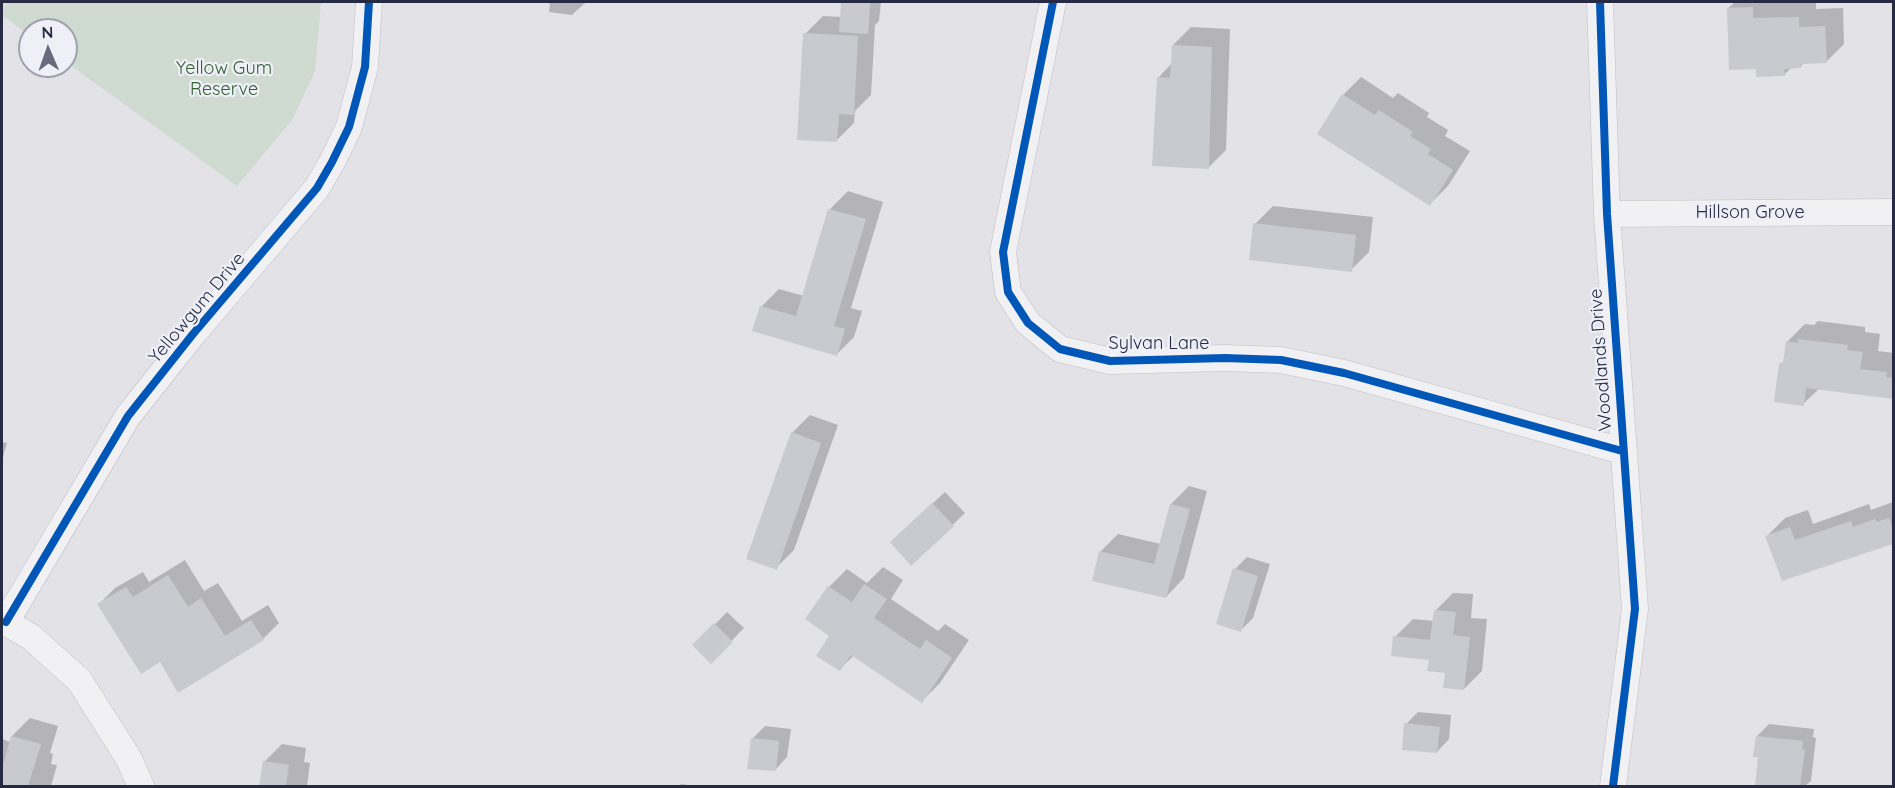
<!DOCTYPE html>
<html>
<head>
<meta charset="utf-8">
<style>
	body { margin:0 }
	#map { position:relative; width:1895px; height:788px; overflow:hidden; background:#e2e2e7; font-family:Quicksand,sans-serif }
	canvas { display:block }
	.frame { position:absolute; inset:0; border:3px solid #262b43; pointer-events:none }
	.north { position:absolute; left:18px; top:18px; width:60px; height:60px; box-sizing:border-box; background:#eff0f7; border:2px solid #9fa1af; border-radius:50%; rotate:358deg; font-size:16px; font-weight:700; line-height:24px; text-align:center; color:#262b43 }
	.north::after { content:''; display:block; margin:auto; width:21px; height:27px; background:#686b7c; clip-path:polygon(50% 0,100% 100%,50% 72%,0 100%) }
</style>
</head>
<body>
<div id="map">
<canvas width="1895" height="788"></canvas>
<div class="frame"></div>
<div class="north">N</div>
</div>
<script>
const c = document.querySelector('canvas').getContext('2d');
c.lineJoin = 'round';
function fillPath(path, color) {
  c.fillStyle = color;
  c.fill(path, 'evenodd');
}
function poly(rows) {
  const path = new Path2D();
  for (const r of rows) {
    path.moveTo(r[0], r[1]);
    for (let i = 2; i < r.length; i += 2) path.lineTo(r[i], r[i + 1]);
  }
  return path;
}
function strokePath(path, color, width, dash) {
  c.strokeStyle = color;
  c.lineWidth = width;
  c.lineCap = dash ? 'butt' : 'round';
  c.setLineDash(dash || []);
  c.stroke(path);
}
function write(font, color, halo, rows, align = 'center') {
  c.font = font + ' Quicksand,sans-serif';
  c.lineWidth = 4.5;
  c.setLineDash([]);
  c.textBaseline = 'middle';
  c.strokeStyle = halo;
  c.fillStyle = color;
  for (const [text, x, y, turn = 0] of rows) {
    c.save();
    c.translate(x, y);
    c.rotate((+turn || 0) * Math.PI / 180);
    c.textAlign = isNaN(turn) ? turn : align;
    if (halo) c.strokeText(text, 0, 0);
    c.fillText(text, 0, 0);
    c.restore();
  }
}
const green = poly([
	[2,2,321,2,315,71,292,120,237,186,66,62,66,30,30,30,30,36,2,15]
]);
const shadow = poly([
	[550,2,586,2,572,15,549,12],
	[843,2,881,2,879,21,875,25,871,95,855,111,854,123,836,141,805,34,823,16,842,17],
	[1735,2,1816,2,1816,9,1843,8,1844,44,1826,62,1804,63,1800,67,1792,67,1784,75,1757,67,1728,8],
	[1191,27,1230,29,1226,150,1208,168,1158,78,1172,63,1173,45],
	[1361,77,1393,98,1398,93,1429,113,1427,117,1448,130,1445,136,1470,151,1448,186,1430,204,1343,95],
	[848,191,883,202,851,308,862,311,854,337,836,355,761,307,779,289,804,296,830,209],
	[1273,206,1373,217,1369,252,1351,270,1255,224],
	[1818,321,1865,327,1865,332,1880,334,1878,351,1894,353,1892,398,1820,388,1803,404,1781,364,1785,360,1787,342,1805,324,1814,325],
	[810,415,838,425,794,550,776,568,792,433],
	[2,442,7,443,2,461],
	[1189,486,1207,491,1184,578,1166,597,1100,552,1118,534,1161,544,1171,504],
	[945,492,965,513,912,564,904,530],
	[1893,502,1894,539,1783,580,1767,536,1785,518,1808,510,1813,524,1869,504,1871,510],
	[1247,557,1270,564,1253,618,1241,630,1235,569],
	[185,560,204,591,218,583,242,621,268,605,279,623,263,639,160,660,99,604,115,588,143,572,149,582],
	[883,567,903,580,891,599,938,631,945,624,969,640,940,683,922,701,854,655,840,669,832,635,829,587,847,569,867,583],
	[1453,593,1473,594,1471,618,1487,619,1482,671,1464,689,1430,659,1395,637,1413,619,1434,621,1435,611],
	[727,612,744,628,711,662,695,645],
	[1418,712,1451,715,1449,739,1437,752,1406,724],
	[30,718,58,726,50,753,53,754,51,764,57,765,51,786,2,786,2,739,10,742,12,736],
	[1769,724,1814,729,1813,737,1816,738,1811,781,1805,786,1757,786,1760,756,1757,736],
	[765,726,791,729,787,757,775,770,753,738],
	[282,744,306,748,304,762,310,763,307,786,260,786,264,762],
	[681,784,696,786,679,786]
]);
const building = poly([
	[841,2,870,3,868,34,839,32],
	[1753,7,1753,18,1799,17,1799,27,1825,26,1827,63,1801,64,1801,68,1784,69,1785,76,1756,77,1756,69,1729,70,1727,8],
	[803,33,858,36,854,115,839,114,837,142,797,140],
	[1172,45,1212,47,1209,169,1152,166,1157,77,1170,78],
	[1342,94,1375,115,1379,110,1413,132,1410,136,1431,149,1428,154,1453,170,1430,206,1317,134],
	[828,209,866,219,834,326,845,329,837,356,752,331,760,306,796,316],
	[1253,223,1356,235,1352,272,1249,260],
	[1798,339,1848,345,1847,350,1863,352,1860,369,1887,372,1886,377,1893,378,1893,399,1806,388,1804,406,1774,402,1779,363,1783,363,1786,341,1798,343],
	[791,432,821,443,777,570,746,559],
	[932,503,954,526,911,566,890,542],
	[1170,504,1190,509,1166,598,1092,581,1099,551,1154,564],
	[1889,518,1893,530,1893,544,1782,581,1765,536,1790,527,1795,540,1851,521,1853,527,1875,519,1876,522],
	[1233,568,1258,576,1241,632,1216,624],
	[168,575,188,607,201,598,225,636,251,620,264,640,178,693,160,662,141,674,97,604,126,587,133,597],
	[864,584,887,599,874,618,920,649,926,640,952,658,922,703,851,655,840,671,816,656,829,636,805,619,828,586,852,602],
	[1434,610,1456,612,1453,635,1470,637,1464,690,1443,688,1445,673,1427,671,1429,660,1391,656,1393,636,1430,640],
	[714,623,733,642,711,664,692,645],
	[1404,723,1440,727,1437,753,1402,750],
	[11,736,41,744,28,786,2,786,2,769],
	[1756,736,1803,741,1802,749,1805,750,1800,786,1755,786,1758,757,1753,757],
	[751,738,779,741,776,771,747,769],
	[263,761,289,765,286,786,259,786]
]);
const minor = poly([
	[1053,2,1003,252,1008,292,1028,323,1060,349,1110,361,1225,358,1281,360,1344,373,1622,451],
	[1600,2,1607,214,1635,609,1613,786],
	[1607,214,1894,212],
	[2,620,31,637,79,680,129,759,141,786],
	[6,622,128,416,193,334,317,188,332,162,349,127,365,67,369,2]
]);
const cycleway = poly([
	[1053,2,1003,252,1008,292,1028,323,1060,349,1110,361,1225,358,1281,360,1344,373,1622,451],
	[1600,2,1607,214,1635,609,1613,786],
	[6,622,128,416,193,334,317,188,332,162,349,127,365,67,369,2]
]);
const parkNames = [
	["Yellow Gum",224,69],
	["Reserve",224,90]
];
const streetNames = [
	["Hillson Grove",1750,213],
	["Yellowgum Drive",197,308,-50],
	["Sylvan Lane",1159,344],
	["Woodlands Drive",1601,360,-94]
];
fillPath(green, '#cfdad1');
fillPath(shadow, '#0003');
fillPath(building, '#c9cacf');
strokePath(minor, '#bfbfc5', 27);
strokePath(minor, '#f1f1f4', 26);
strokePath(cycleway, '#0057b8', 8);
write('18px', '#326032', '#eff0f7', parkNames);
write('18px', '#262b43', '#eff0f7', streetNames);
</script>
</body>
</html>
